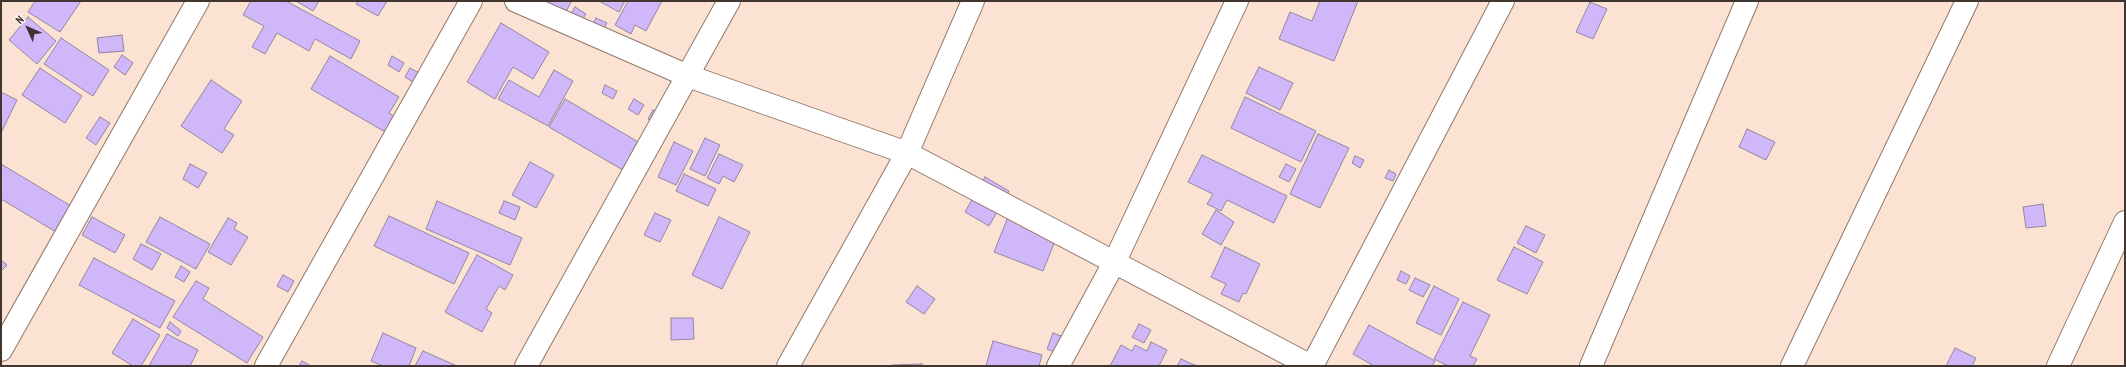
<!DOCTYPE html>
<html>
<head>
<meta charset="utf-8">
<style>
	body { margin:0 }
	#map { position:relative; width:2126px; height:367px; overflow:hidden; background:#fce2d2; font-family:"PT Sans Narrow",sans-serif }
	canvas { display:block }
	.frame { position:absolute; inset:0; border:2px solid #40362f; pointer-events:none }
	.north { position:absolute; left:8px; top:8px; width:40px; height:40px; -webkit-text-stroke:3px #fdf3ec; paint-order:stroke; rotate:315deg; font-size:11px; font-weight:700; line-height:16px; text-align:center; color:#40362f }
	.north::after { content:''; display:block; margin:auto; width:14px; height:18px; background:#40362f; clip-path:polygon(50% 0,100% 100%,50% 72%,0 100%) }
</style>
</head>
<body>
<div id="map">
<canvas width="2126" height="367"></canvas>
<div class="frame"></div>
<div class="north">N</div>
</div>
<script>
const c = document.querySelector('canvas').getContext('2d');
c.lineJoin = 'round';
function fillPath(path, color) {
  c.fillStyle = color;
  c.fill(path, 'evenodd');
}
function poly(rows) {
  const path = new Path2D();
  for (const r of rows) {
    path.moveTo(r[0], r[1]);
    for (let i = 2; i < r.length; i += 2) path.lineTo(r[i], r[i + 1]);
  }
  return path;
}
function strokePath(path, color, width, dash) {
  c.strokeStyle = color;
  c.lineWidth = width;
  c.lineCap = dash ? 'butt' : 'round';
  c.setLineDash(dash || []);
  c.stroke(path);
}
const building = poly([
	[35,1,81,1,60,32,28,12,35,1],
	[251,1,286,1,360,41,351,59,315,39,309,51,277,33,265,54,252,47,264,26,243,15,251,1],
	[296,1,319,1,313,11,296,1],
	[358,1,387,1,378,16,356,4,358,1],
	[549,1,567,1,571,2,566,12,548,3,549,1],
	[599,1,625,1,619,12,599,1],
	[628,1,662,1,646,31,635,25,631,34,615,25,628,1],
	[1320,1,1358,1,1334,61,1279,39,1290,12,1312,21,1320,1],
	[1590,2,1607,9,1593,39,1576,32,1590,2],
	[575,7,586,14,580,23,569,17,575,7],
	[28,17,56,41,37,64,9,40,28,17],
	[596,18,607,23,600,35,590,30,596,18],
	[501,23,549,52,533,79,513,67,495,99,467,82,501,23],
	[122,35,124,51,99,53,97,38,122,35],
	[61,38,109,70,93,96,44,64,61,38],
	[122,55,133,63,125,75,114,67,122,55],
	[330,56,399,97,389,113,397,118,387,133,311,89,330,56],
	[392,56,404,63,399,72,388,65,392,56],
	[1259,67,1293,83,1280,110,1246,93,1259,67],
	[40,68,82,96,65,123,22,95,40,68],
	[410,68,419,73,413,82,405,77,410,68],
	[554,70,573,81,548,126,498,99,509,80,539,97,554,70],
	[211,80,242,101,224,129,234,135,222,153,181,126,211,80],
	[605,85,617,91,613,99,602,93,605,85],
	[1,92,17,100,1,133,1,92],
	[1245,97,1316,131,1301,162,1231,128,1245,97],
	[565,99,645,146,628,173,549,127,565,99],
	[634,99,644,105,638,115,628,109,634,99],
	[653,110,660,113,655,123,648,119,653,110],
	[100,117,110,123,96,145,86,138,100,117],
	[1747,129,1775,142,1766,160,1739,147,1747,129],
	[1318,134,1349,148,1320,208,1290,194,1318,134],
	[705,138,720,145,705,176,690,169,705,138],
	[674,142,693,151,676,185,658,177,674,142],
	[719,154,743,165,734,182,723,176,719,184,707,178,719,154],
	[1202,155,1287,196,1274,223,1227,200,1221,211,1207,204,1213,194,1188,182,1202,155],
	[1355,156,1364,160,1360,168,1352,163,1355,156],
	[530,162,554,175,536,208,512,195,530,162],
	[1,164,71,206,56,232,1,199,1,164],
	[190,164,207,173,198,188,183,179,190,164],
	[1286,164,1296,169,1289,182,1279,177,1286,164],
	[1389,170,1396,174,1393,181,1385,178,1389,170],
	[684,174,716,189,708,206,676,191,684,174],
	[985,177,1009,191,989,226,965,212,985,177],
	[437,201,522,238,510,265,426,229,437,201],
	[504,201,520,207,515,220,499,213,504,201],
	[2043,204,2046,226,2026,228,2023,207,2043,204],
	[1216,210,1234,222,1221,245,1202,234,1216,210],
	[655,213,671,220,660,242,644,235,655,213],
	[389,216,469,253,454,284,374,246,389,216],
	[92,217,125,235,115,253,82,235,92,217],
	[160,217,210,244,196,269,146,242,160,217],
	[719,217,750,232,722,289,692,275,719,217],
	[1008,217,1057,236,1043,271,994,252,1008,217],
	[228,218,237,223,234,229,248,237,231,265,208,252,228,218],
	[1526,226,1545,235,1536,253,1517,243,1526,226],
	[141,244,161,254,152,270,133,259,141,244],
	[1225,247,1260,264,1246,294,1243,293,1239,302,1221,294,1226,284,1211,277,1225,247],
	[1514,247,1543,262,1527,294,1497,280,1514,247],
	[477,255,513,275,505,290,499,286,486,309,492,313,482,332,445,312,477,255],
	[94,258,175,301,160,328,79,285,94,258],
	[1,260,7,265,1,271,1,260],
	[181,266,190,272,184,282,175,277,181,266],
	[1401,271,1410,276,1406,284,1397,280,1401,271],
	[283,275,294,281,288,292,277,286,283,275],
	[1415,278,1430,285,1423,297,1409,290,1415,278],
	[196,281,209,288,203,299,263,337,247,363,173,317,196,281],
	[917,286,935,299,924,314,906,302,917,286],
	[1434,286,1459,299,1441,335,1416,323,1434,286],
	[1463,302,1490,315,1470,356,1477,359,1473,366,1448,366,1434,359,1463,302],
	[671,318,693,318,694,339,671,340,671,318],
	[133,319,160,335,141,366,133,366,112,353,133,319],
	[170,322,181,331,178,336,167,328,170,322],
	[1139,324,1151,330,1144,343,1132,337,1139,324],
	[1369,325,1435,361,1432,366,1374,366,1353,354,1369,325],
	[383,333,416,348,409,366,383,366,371,361,383,333],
	[1053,333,1061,336,1054,352,1047,349,1053,333],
	[167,334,198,350,190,366,149,366,167,334],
	[993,341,1042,355,1039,366,986,366,993,341],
	[1151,342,1167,350,1159,366,1110,366,1121,345,1132,351,1135,345,1147,351,1151,342],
	[1955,348,1976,358,1972,366,1946,366,1955,348],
	[423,351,457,366,415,366,423,351],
	[1181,359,1197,366,1177,366,1181,359],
	[302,361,311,366,299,366,302,361],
	[922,364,922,366,892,366,892,365,922,364]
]);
const minor = poly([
	[516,1,688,76,907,153,1311,366],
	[1,350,198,1],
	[266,366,471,1],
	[526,366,729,1],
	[788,366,907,153,973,1],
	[1058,366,1114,263,1237,1],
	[1312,366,1503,1],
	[1591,366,1747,1],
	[1792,366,1967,1],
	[2058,366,2125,222]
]);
fillPath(building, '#d0b7fa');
strokePath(building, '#90879f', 1);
strokePath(minor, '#90786a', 24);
strokePath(minor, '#fff', 22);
</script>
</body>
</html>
